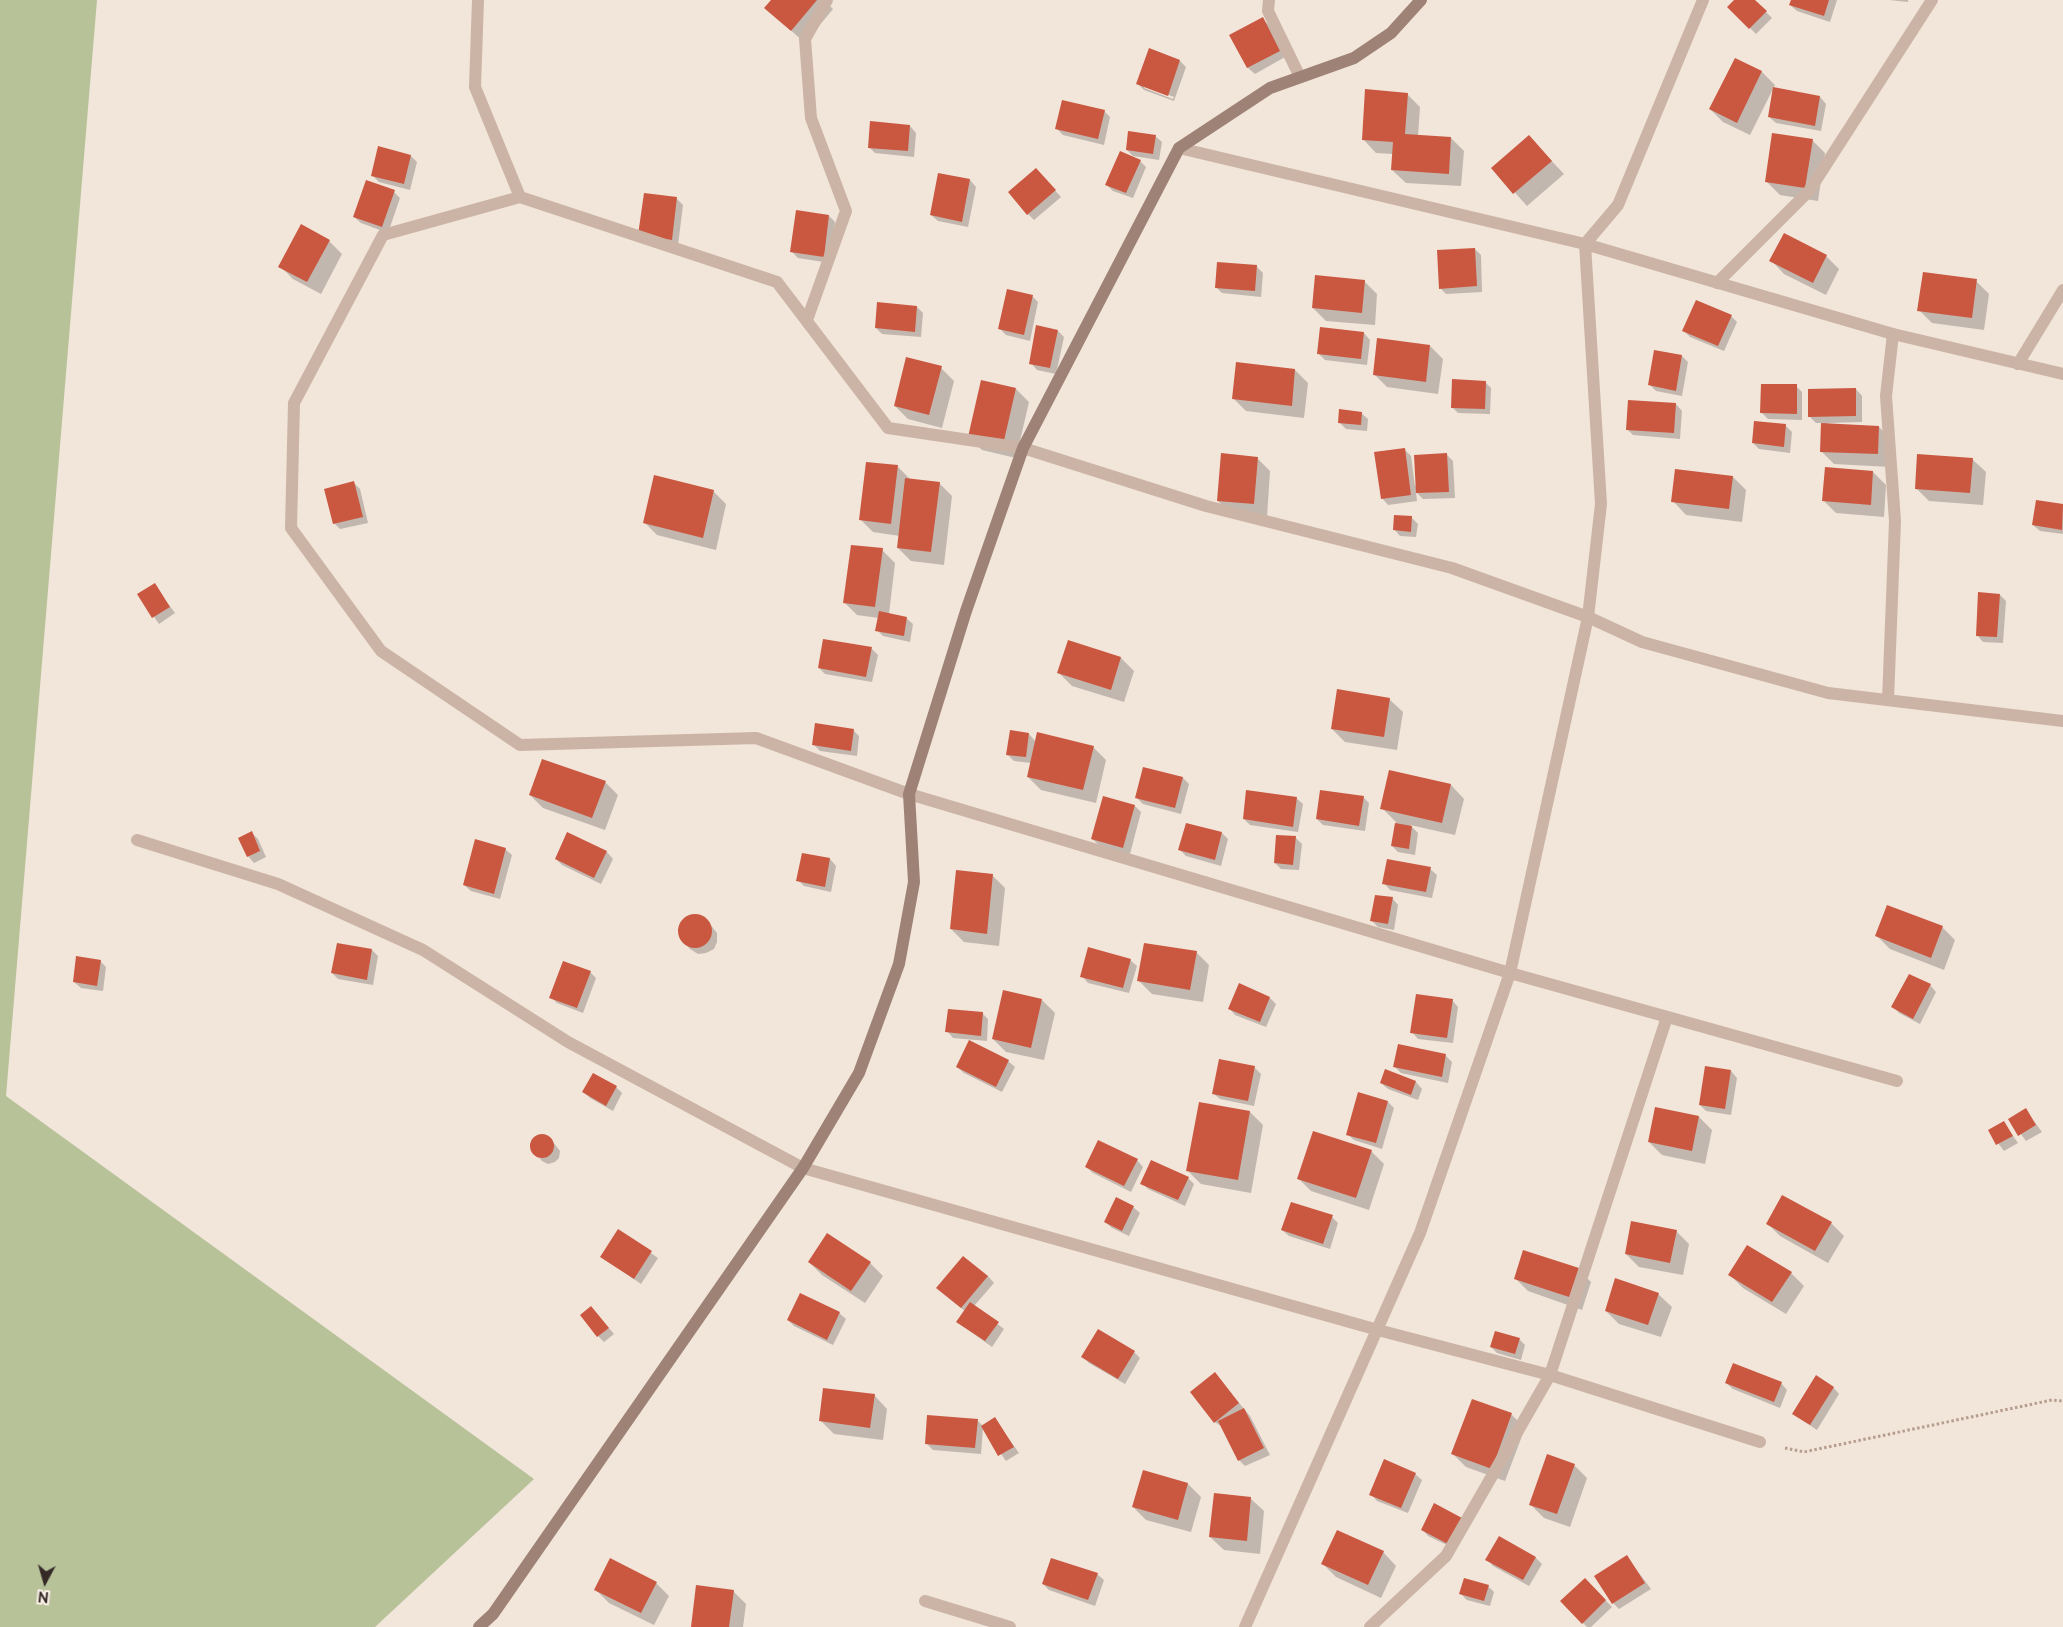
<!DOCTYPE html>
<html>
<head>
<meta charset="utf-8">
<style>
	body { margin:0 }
	#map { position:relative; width:2063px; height:1627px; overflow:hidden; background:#f2e5da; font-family:Raleway,sans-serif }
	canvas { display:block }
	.north { position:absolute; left:20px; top:1557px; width:50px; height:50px; -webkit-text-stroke:4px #faefe6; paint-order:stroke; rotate:186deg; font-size:14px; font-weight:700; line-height:20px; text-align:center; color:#362a27 }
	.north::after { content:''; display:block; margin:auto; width:18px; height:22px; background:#362a27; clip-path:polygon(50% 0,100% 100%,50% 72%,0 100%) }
</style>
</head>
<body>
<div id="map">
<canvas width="2063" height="1627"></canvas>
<div class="north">N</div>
</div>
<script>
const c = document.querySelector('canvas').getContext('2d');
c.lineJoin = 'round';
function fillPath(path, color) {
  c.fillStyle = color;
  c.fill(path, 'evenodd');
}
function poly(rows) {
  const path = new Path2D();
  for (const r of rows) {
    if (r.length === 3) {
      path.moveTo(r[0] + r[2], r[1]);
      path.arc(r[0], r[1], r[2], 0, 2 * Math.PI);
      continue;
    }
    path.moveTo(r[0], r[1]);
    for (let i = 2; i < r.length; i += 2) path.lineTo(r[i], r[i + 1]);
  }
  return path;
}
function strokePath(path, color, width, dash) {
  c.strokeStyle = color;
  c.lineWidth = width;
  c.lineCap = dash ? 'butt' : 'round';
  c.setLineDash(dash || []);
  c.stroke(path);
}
const green = poly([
	[0,0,97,0,6,1096,534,1479,375,1627,0,1627]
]);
const shadow = poly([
	[773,0,824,0,833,9,805,43,766,8],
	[1736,0,1754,0,1772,18,1756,34,1729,7],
	[1792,0,1837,0,1830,22,1797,11,1790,5],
	[1889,0,1908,0,1908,2],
	[1262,19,1269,25,1285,57,1255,74,1248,68,1231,36],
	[1735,59,1762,72,1775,85,1750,135,1723,122,1710,109],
	[1180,61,1186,67,1174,101,1144,90,1138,84],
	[1144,86,1174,97,1173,99,1144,88],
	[1407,94,1420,107,1418,136,1451,138,1464,151,1461,186,1406,183,1392,170,1393,154,1376,153,1363,139],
	[1820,97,1826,104,1821,131,1776,123,1769,117],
	[1104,111,1110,117,1104,145,1063,135,1057,129],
	[910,126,916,133,914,157,875,153,869,147],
	[1155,136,1162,142,1159,160,1133,156,1127,150],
	[1529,137,1564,174,1527,206,1493,168],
	[1812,140,1825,153,1818,201,1780,195,1767,182],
	[411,156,417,162,410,190,379,182,372,175],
	[1140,161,1146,167,1133,198,1113,191,1107,185],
	[1042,176,1061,197,1034,220,1028,214],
	[970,180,976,187,968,227,938,221,931,215],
	[394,192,400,198,388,233,361,223,354,217],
	[645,194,677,199,683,205,678,245,646,241],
	[829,216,835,222,830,263,798,258,792,252],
	[301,226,329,241,342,254,321,294,293,279,280,266],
	[1475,249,1481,255,1482,292,1446,294,1440,288],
	[1826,256,1839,269,1826,295,1784,274,1771,260],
	[1256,266,1263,273,1261,297,1222,293,1216,287],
	[1364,281,1377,294,1375,325,1326,321,1313,308],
	[1976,281,1989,294,1984,330,1932,323,1919,310],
	[1032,296,1038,302,1030,341,1006,335,1000,329],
	[917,307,923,313,921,337,882,334,876,328],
	[1731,316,1737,322,1724,351,1690,337,1684,331],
	[1058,331,1064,337,1056,374,1037,370,1031,363],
	[1364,333,1370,340,1367,365,1325,360,1319,354],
	[1430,346,1443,359,1438,394,1387,387,1374,374],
	[1682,356,1688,362,1682,396,1656,391,1650,385],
	[1237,364,1295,370,1308,383,1304,418,1246,411,1233,398],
	[941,368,954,381,942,428,908,419,895,406],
	[1485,382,1491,388,1490,414,1458,413,1452,407],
	[1796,386,1802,392,1802,420,1768,419,1762,413],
	[1016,389,1029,402,1016,458,982,450,969,437],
	[1856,389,1862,396,1862,422,1828,423,1828,425,1879,427,1892,440,1891,467,1834,464,1821,451,1822,423,1816,423,1809,416],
	[1676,404,1682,411,1680,439,1633,435,1627,429],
	[1361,413,1368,419,1367,431,1346,429,1339,422],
	[1786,426,1792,432,1790,453,1759,449,1753,443],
	[1405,450,1411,456,1415,486,1447,455,1453,461,1455,498,1423,499,1416,492,1417,501,1388,505,1382,498],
	[1257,458,1270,471,1267,517,1231,514,1218,501],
	[1972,459,1986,472,1983,505,1929,501,1916,488],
	[898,467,911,480,939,483,952,496,944,565,911,561,898,548,900,536,873,532,860,519],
	[1873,472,1886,485,1884,517,1836,513,1823,500],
	[1733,477,1746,490,1742,522,1686,515,1673,501],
	[354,483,360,489,368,523,340,529,334,523],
	[713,491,726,504,716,550,657,535,644,522],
	[2037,501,2063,506,2063,534,2040,531,2033,525],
	[1412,518,1418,524,1416,537,1400,536,1394,529],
	[882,550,895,563,889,614,906,618,913,624,910,642,883,636,877,630,879,618,857,615,844,602],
	[154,585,175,613,159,624,138,594],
	[2000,595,2006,601,2003,643,1983,642,1977,635],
	[872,649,878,655,872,682,825,674,819,668],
	[1121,658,1134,671,1124,702,1072,686,1059,673],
	[1389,699,1403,712,1397,750,1345,742,1332,729],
	[853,730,859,736,857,756,820,751,813,744],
	[1029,734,1036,742,1093,747,1106,760,1096,803,1041,790,1028,777,1031,763,1014,761,1007,754],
	[1144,768,1183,778,1189,784,1181,814,1143,804,1136,797],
	[1390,771,1451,785,1464,799,1455,835,1410,825,1418,833,1415,855,1398,852,1392,846,1396,822,1382,808],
	[605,782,618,795,605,830,543,808,530,795],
	[1363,797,1369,803,1365,831,1323,825,1317,819],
	[1296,798,1303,804,1298,832,1250,825,1244,819],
	[1135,806,1141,812,1130,854,1099,845,1092,839],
	[252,833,258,839,266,857,254,863,248,856],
	[1222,833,1228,839,1221,866,1186,856,1180,850],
	[568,834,607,852,613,859,601,884,562,865,556,859],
	[1295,837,1302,844,1299,870,1281,869,1275,863],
	[505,849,512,855,500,899,471,891,464,885],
	[830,859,836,866,831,892,804,886,798,880],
	[1430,869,1437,875,1432,898,1390,890,1384,883],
	[992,875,1005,888,999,946,964,942,951,929],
	[1392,898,1398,905,1394,930,1378,927,1372,921],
	[690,915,698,915,706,919,717,933,717,942,714,949,706,953,698,954,690,949,679,936,679,927,683,920],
	[1942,927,1955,940,1944,970,1890,949,1877,936],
	[372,950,378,956,373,985,338,979,332,973],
	[1196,952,1209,965,1203,1002,1152,994,1139,981],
	[1130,960,1137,966,1129,993,1088,983,1082,976],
	[100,961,106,967,103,991,81,988,74,982],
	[590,972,596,978,583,1013,557,1003,551,997],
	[1930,985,1936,992,1920,1024,1899,1013,1893,1007],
	[1270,998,1276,1004,1266,1027,1235,1015,1229,1008],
	[1042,1000,1055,1013,1044,1060,1006,1052,993,1039],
	[1452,1000,1458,1007,1453,1043,1418,1039,1412,1032],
	[982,1013,988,1019,987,1041,953,1038,947,1031],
	[1399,1045,1446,1056,1452,1062,1448,1083,1401,1073,1395,1067],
	[1008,1061,1015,1067,1002,1092,964,1073,957,1067],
	[1254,1067,1261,1074,1254,1106,1220,1099,1213,1093],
	[1386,1071,1416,1082,1422,1089,1418,1100,1388,1089,1381,1083],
	[1731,1071,1737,1078,1731,1115,1706,1111,1700,1105],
	[616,1087,622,1093,613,1111,590,1098,584,1092],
	[1359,1094,1388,1102,1394,1108,1382,1149,1354,1140,1347,1134],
	[2025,1109,2042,1132,2026,1141,2010,1119],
	[1250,1112,1263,1125,1251,1193,1201,1184,1188,1171],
	[1699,1117,1712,1130,1705,1164,1662,1155,1649,1142],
	[2004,1123,2018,1143,2004,1151,1989,1131],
	[544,1135,550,1138,560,1151,559,1158,555,1162,548,1164,542,1161,531,1148,533,1141,537,1137],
	[1371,1151,1384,1164,1369,1210,1311,1191,1298,1178],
	[1137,1160,1143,1167,1131,1192,1093,1173,1086,1167],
	[1188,1178,1194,1184,1185,1206,1148,1189,1142,1183],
	[1133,1207,1140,1213,1129,1236,1112,1228,1105,1222],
	[1332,1217,1338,1223,1330,1249,1289,1236,1282,1230],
	[1767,1223,1831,1223,1844,1236,1828,1263,1780,1236],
	[619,1231,658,1258,641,1284,602,1257],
	[1676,1231,1689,1244,1683,1275,1639,1267,1626,1254],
	[828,1235,870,1263,883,1276,865,1303,822,1275,809,1262],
	[1578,1269,1591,1282,1582,1310,1528,1291,1515,1278],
	[1791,1273,1804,1286,1786,1314,1743,1288,1730,1275],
	[988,1276,994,1283,974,1306,1004,1329,992,1347,957,1322,965,1311,944,1294],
	[1658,1294,1672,1307,1661,1337,1619,1324,1606,1311],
	[839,1313,846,1319,833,1345,794,1326,788,1320],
	[597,1314,614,1334,604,1342,598,1336],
	[1519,1339,1525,1345,1521,1360,1497,1353,1491,1347],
	[1134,1352,1140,1358,1125,1384,1089,1363,1083,1357],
	[1215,1374,1250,1416,1270,1455,1245,1466,1239,1460,1222,1427,1215,1422],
	[1726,1383,1781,1383,1787,1390,1780,1408,1733,1389],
	[1833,1387,1839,1394,1817,1430,1793,1414],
	[874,1395,887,1409,883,1440,834,1434,821,1421],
	[1473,1400,1512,1415,1525,1428,1505,1481,1466,1467,1453,1454],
	[995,1419,1019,1453,1006,1461,983,1428,981,1454,933,1450,926,1443,977,1420,983,1426],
	[1574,1465,1587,1478,1570,1527,1544,1518,1531,1505],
	[1415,1474,1422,1480,1408,1513,1377,1501,1371,1494],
	[1188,1484,1201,1497,1191,1532,1146,1520,1133,1507],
	[1250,1498,1264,1511,1260,1554,1224,1550,1210,1537],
	[1461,1519,1455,1549,1428,1536,1422,1529],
	[1499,1538,1536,1558,1542,1564,1529,1586,1493,1566,1487,1559],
	[1383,1552,1396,1566,1381,1598,1336,1577,1323,1564],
	[1627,1557,1651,1589,1619,1609,1613,1603],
	[1097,1574,1104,1580,1095,1606,1049,1590,1043,1584],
	[1585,1579,1612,1607,1591,1627,1587,1627,1562,1601],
	[656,1583,669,1596,654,1625,609,1603,596,1590],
	[1488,1586,1494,1592,1490,1606,1467,1600,1460,1593],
	[733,1591,746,1604,743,1627,692,1627]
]);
const building = poly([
	[771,0,817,0,791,31,764,8],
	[1734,0,1755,0,1767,11,1749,29,1727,7],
	[1791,0,1829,0,1824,16,1789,5],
	[1263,17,1280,51,1247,68,1229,35],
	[1149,48,1180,60,1168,96,1136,84],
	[1735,58,1762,71,1737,123,1709,109],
	[1773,87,1820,96,1815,126,1768,117],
	[1365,89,1408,93,1405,134,1451,137,1449,174,1391,170,1393,142,1362,140],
	[1062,100,1105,110,1098,139,1055,129],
	[870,121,910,125,908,151,868,148],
	[1128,131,1156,135,1153,154,1126,150],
	[1772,133,1813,139,1805,188,1765,182],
	[1529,135,1552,161,1513,194,1491,168],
	[378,146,411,155,404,184,371,176],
	[1120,151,1141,160,1126,193,1105,185],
	[1036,168,1056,190,1027,215,1008,192],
	[938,173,970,179,962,222,930,215],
	[366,180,395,190,382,227,353,217],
	[644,193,677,197,672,240,638,235],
	[796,210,829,215,824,257,790,252],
	[301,224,330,240,307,282,278,267],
	[1784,233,1827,255,1813,283,1769,261],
	[1475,248,1477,286,1439,289,1437,250],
	[1217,262,1257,265,1255,291,1215,288],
	[1923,272,1977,279,1972,318,1917,311],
	[1315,275,1365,280,1362,313,1312,308],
	[1007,289,1033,295,1024,335,998,329],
	[1696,300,1732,315,1718,346,1682,331],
	[877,302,917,306,915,332,875,328],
	[1036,325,1058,330,1050,368,1029,364],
	[1320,327,1364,332,1361,359,1317,354],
	[1377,338,1430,345,1426,382,1373,375],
	[1654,350,1682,355,1676,391,1648,385],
	[906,357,942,366,929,415,894,406],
	[1236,362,1295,369,1292,406,1232,399],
	[1452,379,1486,381,1485,409,1451,408],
	[981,380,1016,388,1003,445,968,437],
	[1761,384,1797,384,1797,414,1760,413],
	[1856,388,1856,416,1808,417,1808,389],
	[1628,400,1676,403,1674,433,1626,430],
	[1339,409,1362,412,1361,425,1338,423],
	[1754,421,1786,424,1784,447,1752,443],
	[1821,423,1879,426,1878,454,1820,452],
	[1405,448,1411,495,1381,499,1374,452],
	[1221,453,1258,457,1254,504,1217,501],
	[1447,453,1449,492,1416,493,1414,455],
	[1917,454,1973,458,1970,493,1915,489],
	[866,462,898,465,891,524,859,520],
	[1825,467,1873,471,1871,505,1822,501],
	[1675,469,1733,476,1729,509,1671,502],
	[654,475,714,490,703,538,643,523],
	[905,478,940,482,931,552,897,548],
	[354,481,363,517,333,524,324,489],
	[2036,500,2063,504,2062,530,2032,525],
	[1394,515,1412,516,1411,532,1393,530],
	[851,545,883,548,875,607,843,603],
	[155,583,170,607,152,618,137,594],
	[1978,592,2000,594,1997,637,1976,636],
	[879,611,907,617,904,636,875,631],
	[823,639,872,647,866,677,818,668],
	[1068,640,1121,657,1111,690,1057,673],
	[1337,689,1390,698,1384,737,1331,729],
	[815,723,854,729,851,751,812,745],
	[1010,730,1029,733,1026,757,1006,755],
	[1037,732,1094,746,1083,790,1027,777],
	[542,759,606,781,592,818,529,795],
	[1143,767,1183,777,1175,808,1135,798],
	[1389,770,1451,784,1442,823,1380,809],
	[1246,790,1297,797,1293,827,1243,819],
	[1320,790,1364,796,1359,826,1316,819],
	[1103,796,1135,805,1123,848,1091,839],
	[1186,823,1222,832,1215,860,1178,850],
	[1395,823,1412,826,1409,849,1391,846],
	[252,831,260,851,247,857,238,838],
	[567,832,607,851,594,878,555,859],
	[1276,835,1296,836,1293,865,1274,863],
	[475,839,506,848,494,894,463,885],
	[802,853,830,858,825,887,796,881],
	[1387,859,1431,867,1426,892,1382,884],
	[956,870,993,874,987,934,950,929],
	[1375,895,1393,897,1388,924,1370,921],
	[1887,905,1943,926,1931,958,1875,936],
	[695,931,17],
	[337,943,372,949,367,980,331,973],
	[1144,943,1197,951,1190,990,1137,981],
	[1088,947,1131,959,1123,988,1080,977],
	[76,956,101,960,97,986,73,982],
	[563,961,591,971,577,1008,549,998],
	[1909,974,1931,984,1913,1019,1891,1007],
	[1239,983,1270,997,1260,1022,1228,1009],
	[1003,990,1042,999,1031,1048,992,1039],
	[1416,994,1453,999,1447,1038,1410,1033],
	[948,1009,983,1012,981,1036,945,1032],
	[969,1040,1009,1060,996,1087,956,1067],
	[1398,1044,1446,1054,1442,1077,1393,1067],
	[1219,1059,1255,1066,1248,1101,1212,1094],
	[1705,1066,1731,1070,1725,1109,1699,1105],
	[1385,1069,1416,1081,1411,1095,1380,1083],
	[593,1073,617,1086,606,1106,582,1092],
	[1358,1092,1388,1101,1376,1143,1346,1135],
	[1199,1102,1250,1111,1238,1180,1186,1171],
	[1655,1107,1699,1116,1692,1151,1648,1142],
	[2026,1108,2036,1125,2018,1136,2008,1119],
	[2004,1121,2013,1136,1996,1145,1988,1130],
	[1313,1131,1372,1150,1356,1198,1297,1179],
	[542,1146,12],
	[1098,1140,1138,1159,1124,1186,1085,1167],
	[1151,1160,1189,1177,1178,1200,1140,1184],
	[1782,1195,1832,1222,1815,1251,1766,1224],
	[1116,1197,1134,1206,1122,1231,1104,1222],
	[1291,1202,1333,1215,1323,1244,1281,1230],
	[1631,1221,1677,1230,1670,1263,1625,1254],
	[618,1229,652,1251,634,1279,600,1257],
	[827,1233,871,1262,851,1291,808,1262],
	[1747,1245,1792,1272,1772,1302,1728,1275],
	[1523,1250,1579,1268,1569,1297,1514,1279],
	[963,1256,988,1276,961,1308,936,1288],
	[1615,1278,1659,1293,1648,1325,1605,1311],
	[800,1293,840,1312,827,1340,787,1320],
	[970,1302,999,1322,985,1341,956,1322],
	[591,1306,609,1328,597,1337,580,1315],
	[1098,1329,1135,1351,1118,1379,1081,1357],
	[1495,1331,1520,1338,1515,1354,1490,1347],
	[1733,1363,1782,1382,1774,1402,1725,1383],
	[1215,1372,1239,1403,1214,1423,1190,1392],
	[1816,1375,1834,1387,1810,1425,1792,1414],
	[823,1388,875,1394,870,1428,819,1421],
	[1472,1399,1512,1413,1492,1469,1451,1454],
	[1244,1408,1264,1448,1238,1461,1218,1421],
	[927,1415,978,1419,975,1448,925,1444],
	[995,1417,1014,1447,998,1456,981,1426],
	[1547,1454,1575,1464,1557,1514,1529,1505],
	[1384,1459,1416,1473,1401,1508,1369,1495],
	[1143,1470,1188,1483,1178,1520,1132,1507],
	[1214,1493,1251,1497,1247,1541,1209,1537],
	[1434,1503,1462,1518,1448,1544,1421,1530],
	[1337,1530,1384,1551,1368,1585,1321,1564],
	[1499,1536,1536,1557,1523,1580,1485,1560],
	[1627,1555,1645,1583,1612,1604,1594,1576],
	[610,1558,657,1582,641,1613,594,1590],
	[1051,1558,1098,1573,1088,1600,1042,1584],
	[1464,1578,1489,1585,1484,1601,1459,1594],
	[1585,1578,1606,1600,1582,1624,1560,1601],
	[696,1585,734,1590,729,1627,691,1627]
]);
const path = poly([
	[1785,1448,1804,1452,2052,1400,2063,1401]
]);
const lane = poly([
	[478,0,475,87,520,197],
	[1269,0,1268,11,1300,77],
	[1585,244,1618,205,1703,0],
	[1717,283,1809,191,1932,0],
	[807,320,846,211,811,118,805,39,827,0],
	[2018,364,2063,290],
	[1888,700,1895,521,1886,396,1893,334],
	[909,794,756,738,520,745,381,651,291,528,294,403,383,235,520,197,777,282,888,428,1023,448]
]);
const street = poly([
	[1179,148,1585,244,1893,334,2063,374],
	[1023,448,1206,506,1452,568,1588,617,1642,642,1828,693,2063,721],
	[909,794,1510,973,1897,1081],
	[137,840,278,884,423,950,568,1042,803,1168,1378,1330,1550,1375,1760,1442],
	[925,1601,1010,1627],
	[1245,1627,1420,1233,1510,973,1588,617,1601,504,1585,244],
	[1370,1627,1446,1556,1550,1375,1667,1017]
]);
const secondary = poly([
	[479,1627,493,1614,803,1168,859,1073,899,964,914,882,909,794,966,611,1023,448,1179,148,1270,88,1354,58,1391,33,1421,0]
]);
fillPath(green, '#b7c299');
fillPath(shadow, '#0003');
fillPath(building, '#ca5740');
strokePath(path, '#b79d8f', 3, [2.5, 2.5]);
strokePath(lane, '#cbb4a5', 12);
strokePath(street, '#cbb4a5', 12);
strokePath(secondary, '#9e8276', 12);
</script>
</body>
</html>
